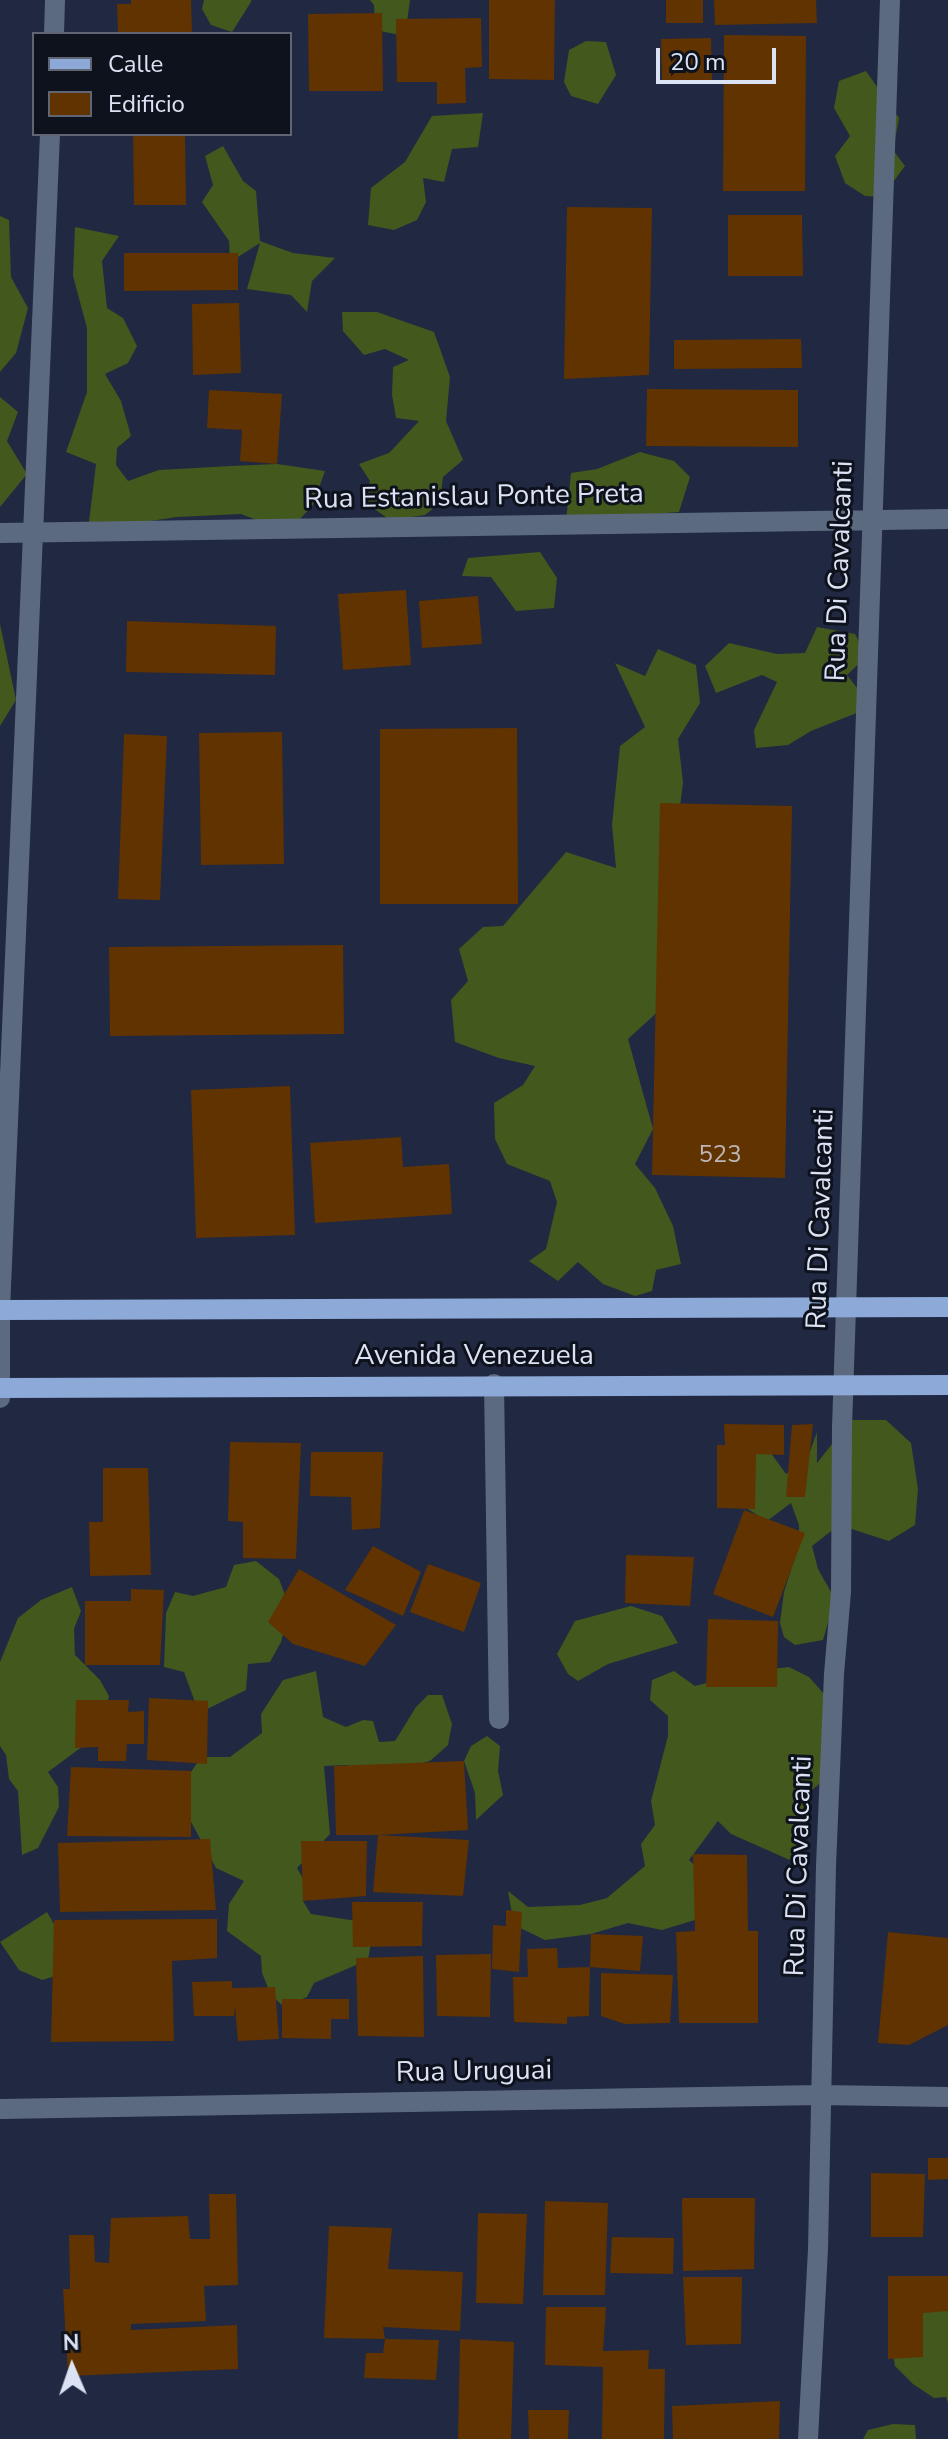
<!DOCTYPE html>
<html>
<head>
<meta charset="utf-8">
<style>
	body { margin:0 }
	#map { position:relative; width:948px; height:2439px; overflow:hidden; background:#202842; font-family:"Nunito Sans",sans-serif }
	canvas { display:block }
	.legend { position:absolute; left:32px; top:32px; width:260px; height:104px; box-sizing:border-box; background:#0e121d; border:2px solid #606573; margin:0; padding:10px 14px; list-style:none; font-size:24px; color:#dbe2f3 }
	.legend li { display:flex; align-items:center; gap:16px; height:40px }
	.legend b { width:40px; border:2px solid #606573 }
	.north { position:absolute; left:32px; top:2327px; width:80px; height:80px; -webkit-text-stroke:6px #0e121d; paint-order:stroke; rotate:358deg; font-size:22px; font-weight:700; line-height:32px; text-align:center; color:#dbe2f3 }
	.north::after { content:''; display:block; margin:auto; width:28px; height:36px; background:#dbe2f3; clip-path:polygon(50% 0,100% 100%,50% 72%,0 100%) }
	.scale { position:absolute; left:656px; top:48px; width:120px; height:36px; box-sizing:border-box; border:4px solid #dbe2f3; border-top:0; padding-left:10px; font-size:24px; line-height:28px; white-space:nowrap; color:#dbe2f3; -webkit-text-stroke:6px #0e121d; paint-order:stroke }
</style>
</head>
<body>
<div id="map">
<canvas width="948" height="2439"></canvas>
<ul class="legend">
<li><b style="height:10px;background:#8da9d8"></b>Calle</li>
<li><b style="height:22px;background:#603300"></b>Edificio</li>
</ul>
<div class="north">N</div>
<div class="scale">20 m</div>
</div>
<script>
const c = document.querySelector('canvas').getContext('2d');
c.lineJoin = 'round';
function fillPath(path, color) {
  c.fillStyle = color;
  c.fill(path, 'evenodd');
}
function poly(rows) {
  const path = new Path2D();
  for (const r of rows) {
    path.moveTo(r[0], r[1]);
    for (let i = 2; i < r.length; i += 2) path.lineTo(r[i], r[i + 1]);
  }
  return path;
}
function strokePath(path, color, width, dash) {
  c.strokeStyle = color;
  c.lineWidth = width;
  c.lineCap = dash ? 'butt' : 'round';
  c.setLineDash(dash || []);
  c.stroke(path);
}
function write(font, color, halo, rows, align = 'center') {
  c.font = font + ' "Nunito Sans",sans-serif';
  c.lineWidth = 6;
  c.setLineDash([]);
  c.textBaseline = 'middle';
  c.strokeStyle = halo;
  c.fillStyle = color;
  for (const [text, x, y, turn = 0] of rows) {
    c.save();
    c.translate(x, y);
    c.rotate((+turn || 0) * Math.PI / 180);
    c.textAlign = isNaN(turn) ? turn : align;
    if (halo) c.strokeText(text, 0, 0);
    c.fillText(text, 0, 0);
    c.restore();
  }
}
const forest = poly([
	[204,0,251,0,251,2,232,32,211,25,202,9],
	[370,0,410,0,405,36,375,30,374,5],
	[586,41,606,42,616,75,598,104,571,96,564,82,569,50],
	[866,71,899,118,893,150,905,166,882,197,865,196,845,183,835,156,850,136,834,108,839,81],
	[483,113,478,147,452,149,444,182,423,178,426,202,417,220,394,230,368,225,371,188,405,162,432,116],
	[223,146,243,181,256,191,260,241,293,253,335,258,312,281,307,312,291,295,247,289,260,243,230,262,229,241,202,202,213,185,205,156],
	[0,216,9,220,11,277,28,308,16,353,0,372],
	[75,227,119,236,102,261,107,308,123,318,137,346,128,363,105,374,121,401,131,436,117,448,116,465,128,481,159,470,231,466,277,464,325,471,313,505,288,532,241,514,177,517,130,524,89,522,96,464,66,452,87,392,87,328,73,276],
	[342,312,377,312,434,332,450,377,446,421,463,460,443,477,440,503,425,515,390,520,363,501,370,481,359,464,389,453,419,421,396,418,392,395,393,367,409,360,385,349,364,355,343,331],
	[0,397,18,412,7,441,27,474,0,507],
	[640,452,674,461,690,477,679,512,566,521,571,473,597,469],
	[540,552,557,578,554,608,516,611,491,577,462,576,468,558],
	[0,624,16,700,0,726],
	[817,627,855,634,867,656,847,675,872,707,811,731,788,745,756,748,754,730,777,682,762,675,716,693,705,666,729,643,777,654,805,653],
	[658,649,696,665,700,703,678,739,683,782,677,831,676,995,628,1039,653,1129,635,1164,655,1188,673,1226,681,1264,656,1270,652,1291,635,1296,603,1284,578,1262,558,1281,529,1261,546,1249,557,1202,550,1181,507,1164,495,1139,494,1103,523,1085,535,1066,499,1058,455,1042,451,1000,468,981,459,949,483,927,503,926,566,852,616,868,612,825,620,746,645,727,615,663,645,676],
	[851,1420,886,1420,911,1443,918,1489,915,1525,889,1541,839,1525,812,1546,818,1569,835,1599,823,1640,795,1645,784,1637,780,1623,784,1592,799,1544,799,1525,791,1503,767,1521,730,1498,742,1450,768,1449,786,1474,808,1457,817,1432,817,1463],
	[256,1561,279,1579,290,1608,281,1642,270,1662,248,1664,246,1690,199,1713,184,1672,164,1667,166,1613,175,1592,193,1596,226,1587,234,1565],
	[72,1587,81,1611,74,1629,75,1655,100,1680,109,1696,103,1720,87,1743,48,1772,58,1787,59,1807,38,1848,22,1855,18,1791,9,1779,6,1755,0,1746,0,1662,18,1618,41,1600],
	[631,1606,662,1616,678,1643,608,1664,578,1681,568,1674,557,1654,575,1621],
	[789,1667,809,1677,825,1695,830,1775,806,1795,801,1820,803,1843,792,1861,731,1834,718,1821,689,1860,708,1879,698,1919,662,1930,628,1923,591,1934,545,1940,514,1925,508,1891,528,1907,580,1905,607,1898,645,1866,641,1844,655,1825,651,1801,668,1736,668,1716,650,1700,652,1680,674,1671,695,1686,751,1671],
	[316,1671,323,1717,346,1727,363,1720,373,1721,379,1742,395,1741,416,1707,428,1695,442,1695,452,1724,448,1745,430,1761,361,1779,348,1765,324,1766,330,1834,297,1868,308,1887,303,1901,311,1914,357,1921,372,1937,368,1960,314,1983,307,1997,284,2007,271,1995,262,1973,261,1956,227,1931,229,1904,244,1881,216,1868,184,1809,183,1784,201,1757,230,1757,262,1733,261,1714,283,1680],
	[487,1736,500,1746,498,1771,503,1795,476,1820,475,1793,464,1761,471,1746],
	[47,1912,62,1938,66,1973,42,1980,19,1970,0,1942],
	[948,2280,948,2403,946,2397,934,2398,913,2384,895,2366,889,2333],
	[893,2424,915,2425,916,2439,863,2439,868,2430]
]);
const building = poly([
	[131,0,191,0,192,34,118,34,117,4,131,4],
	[489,0,555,0,554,80,489,79],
	[666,0,703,0,703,23,666,23],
	[714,0,816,0,817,23,715,25],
	[382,13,383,91,309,91,308,14],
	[481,18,482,67,465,68,466,103,437,104,437,82,397,82,396,19],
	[724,35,806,36,805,191,723,191],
	[711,38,712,80,662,80,661,39],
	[133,134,185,134,186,205,134,205],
	[567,207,652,208,649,375,564,379],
	[728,215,802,215,803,276,728,276],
	[124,253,238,253,238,290,124,291],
	[239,303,241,373,193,375,192,304],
	[801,339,802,368,674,369,674,340],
	[647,389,798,390,798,447,646,446],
	[209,390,282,394,277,464,240,461,242,430,207,428],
	[406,590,411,665,343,670,338,594],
	[478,596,482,644,422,648,419,601],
	[127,621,276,626,275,675,126,672],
	[517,728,518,904,380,904,380,729],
	[282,732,284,864,201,865,199,733],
	[124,734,167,736,160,900,118,899],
	[660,803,792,806,785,1178,652,1175],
	[343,945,344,1034,110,1036,109,947],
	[290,1086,295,1235,196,1238,191,1090],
	[401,1137,403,1167,449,1164,452,1214,315,1223,310,1143],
	[724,1424,784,1425,784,1455,756,1454,755,1509,717,1508,717,1445,725,1445],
	[813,1424,805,1497,786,1497,792,1425],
	[230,1442,301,1443,296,1559,243,1558,243,1522,228,1521],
	[311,1452,383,1452,380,1528,352,1530,351,1497,310,1496],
	[103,1468,148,1468,151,1575,90,1576,89,1522,103,1522],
	[744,1510,805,1533,773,1617,713,1594],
	[373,1546,421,1572,403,1616,345,1590],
	[626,1555,694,1557,690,1606,625,1603],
	[428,1564,481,1583,464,1632,410,1612],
	[299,1569,396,1625,365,1666,293,1644,268,1622],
	[131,1589,164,1590,160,1665,85,1665,85,1601,131,1601],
	[708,1619,778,1621,777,1687,706,1687],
	[149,1698,208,1701,207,1764,147,1760],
	[76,1700,129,1700,128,1712,144,1711,144,1744,127,1744,126,1761,98,1761,98,1747,75,1748],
	[464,1761,468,1830,378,1835,469,1840,463,1896,373,1892,378,1835,336,1835,334,1766],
	[71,1767,191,1771,191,1837,67,1836],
	[210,1839,216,1910,60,1912,58,1843],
	[301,1841,367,1841,366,1896,303,1901],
	[693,1854,747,1855,748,1931,758,1931,758,2023,679,2023,676,1932,695,1931],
	[352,1902,423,1902,422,1946,353,1947],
	[506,1910,522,1912,519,1972,492,1969,493,1925,506,1926],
	[217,1919,217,1958,172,1961,174,2041,51,2042,54,1920],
	[888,1932,948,1938,948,2025,909,2045,878,2043],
	[591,1934,643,1936,640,1971,590,1967,589,2016,567,2017,567,2024,514,2022,513,1977,528,1977,527,1949,557,1948,558,1968,590,1967],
	[491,1954,490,2017,437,2016,436,1955],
	[423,1956,424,2037,358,2036,356,1958],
	[601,1973,673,1975,670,2023,625,2024,601,2016],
	[232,1981,232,1988,275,1987,279,2039,238,2041,235,2007,234,2016,194,2016,192,1982],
	[282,1999,349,1999,349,2019,331,2019,331,2039,282,2038],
	[928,2158,948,2158,948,2179,928,2180],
	[871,2173,925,2174,923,2237,871,2237],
	[209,2194,236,2194,238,2285,204,2286,206,2321,131,2324,131,2330,237,2325,238,2369,68,2376,63,2289,70,2289,69,2235,94,2235,95,2262,109,2263,111,2218,188,2216,190,2239,210,2239],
	[682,2198,755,2198,754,2269,683,2271],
	[545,2201,608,2203,605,2295,543,2295],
	[478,2213,527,2214,523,2304,476,2303],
	[329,2226,392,2228,388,2269,463,2272,460,2331,383,2327,385,2339,439,2340,436,2380,364,2378,366,2353,383,2353,385,2339,324,2338],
	[612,2237,674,2238,673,2274,610,2273],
	[888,2276,948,2276,948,2311,923,2313,923,2357,888,2359],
	[683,2277,742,2277,741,2344,686,2345],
	[546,2307,606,2307,603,2351,649,2350,648,2369,665,2369,664,2439,602,2439,603,2367,545,2365],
	[460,2339,514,2342,511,2439,458,2439],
	[780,2401,779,2439,673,2439,672,2406],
	[528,2410,569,2410,568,2439,529,2439]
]);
const minor = poly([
	[54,34,55,0],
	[0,533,948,519],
	[494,1384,499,1719],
	[0,1398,0,1310,50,134],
	[0,2109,820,2095,948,2097],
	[808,2439,818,2249,826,1866,834,1674,841,1592,842,1427,890,0]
]);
const major = poly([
	[0,1310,948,1307],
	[0,1388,948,1385]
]);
const numberNames = [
	["523",720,1156]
];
const streetNames = [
	["Rua Estanislau Ponte Preta",474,498,-1],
	["Rua Di Cavalcanti",841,571,-88],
	["Rua Di Cavalcanti",822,1219,-88],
	["Avenida Venezuela",474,1357],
	["Rua Di Cavalcanti",800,1866,-88],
	["Rua Uruguai",474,2073,-1]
];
fillPath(forest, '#43581c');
fillPath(building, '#603300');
strokePath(minor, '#5c6a80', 20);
strokePath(major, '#8da9d8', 20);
write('24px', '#bcb6b6', null, numberNames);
write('28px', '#dbe2f3', '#0e121d', streetNames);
</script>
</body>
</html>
